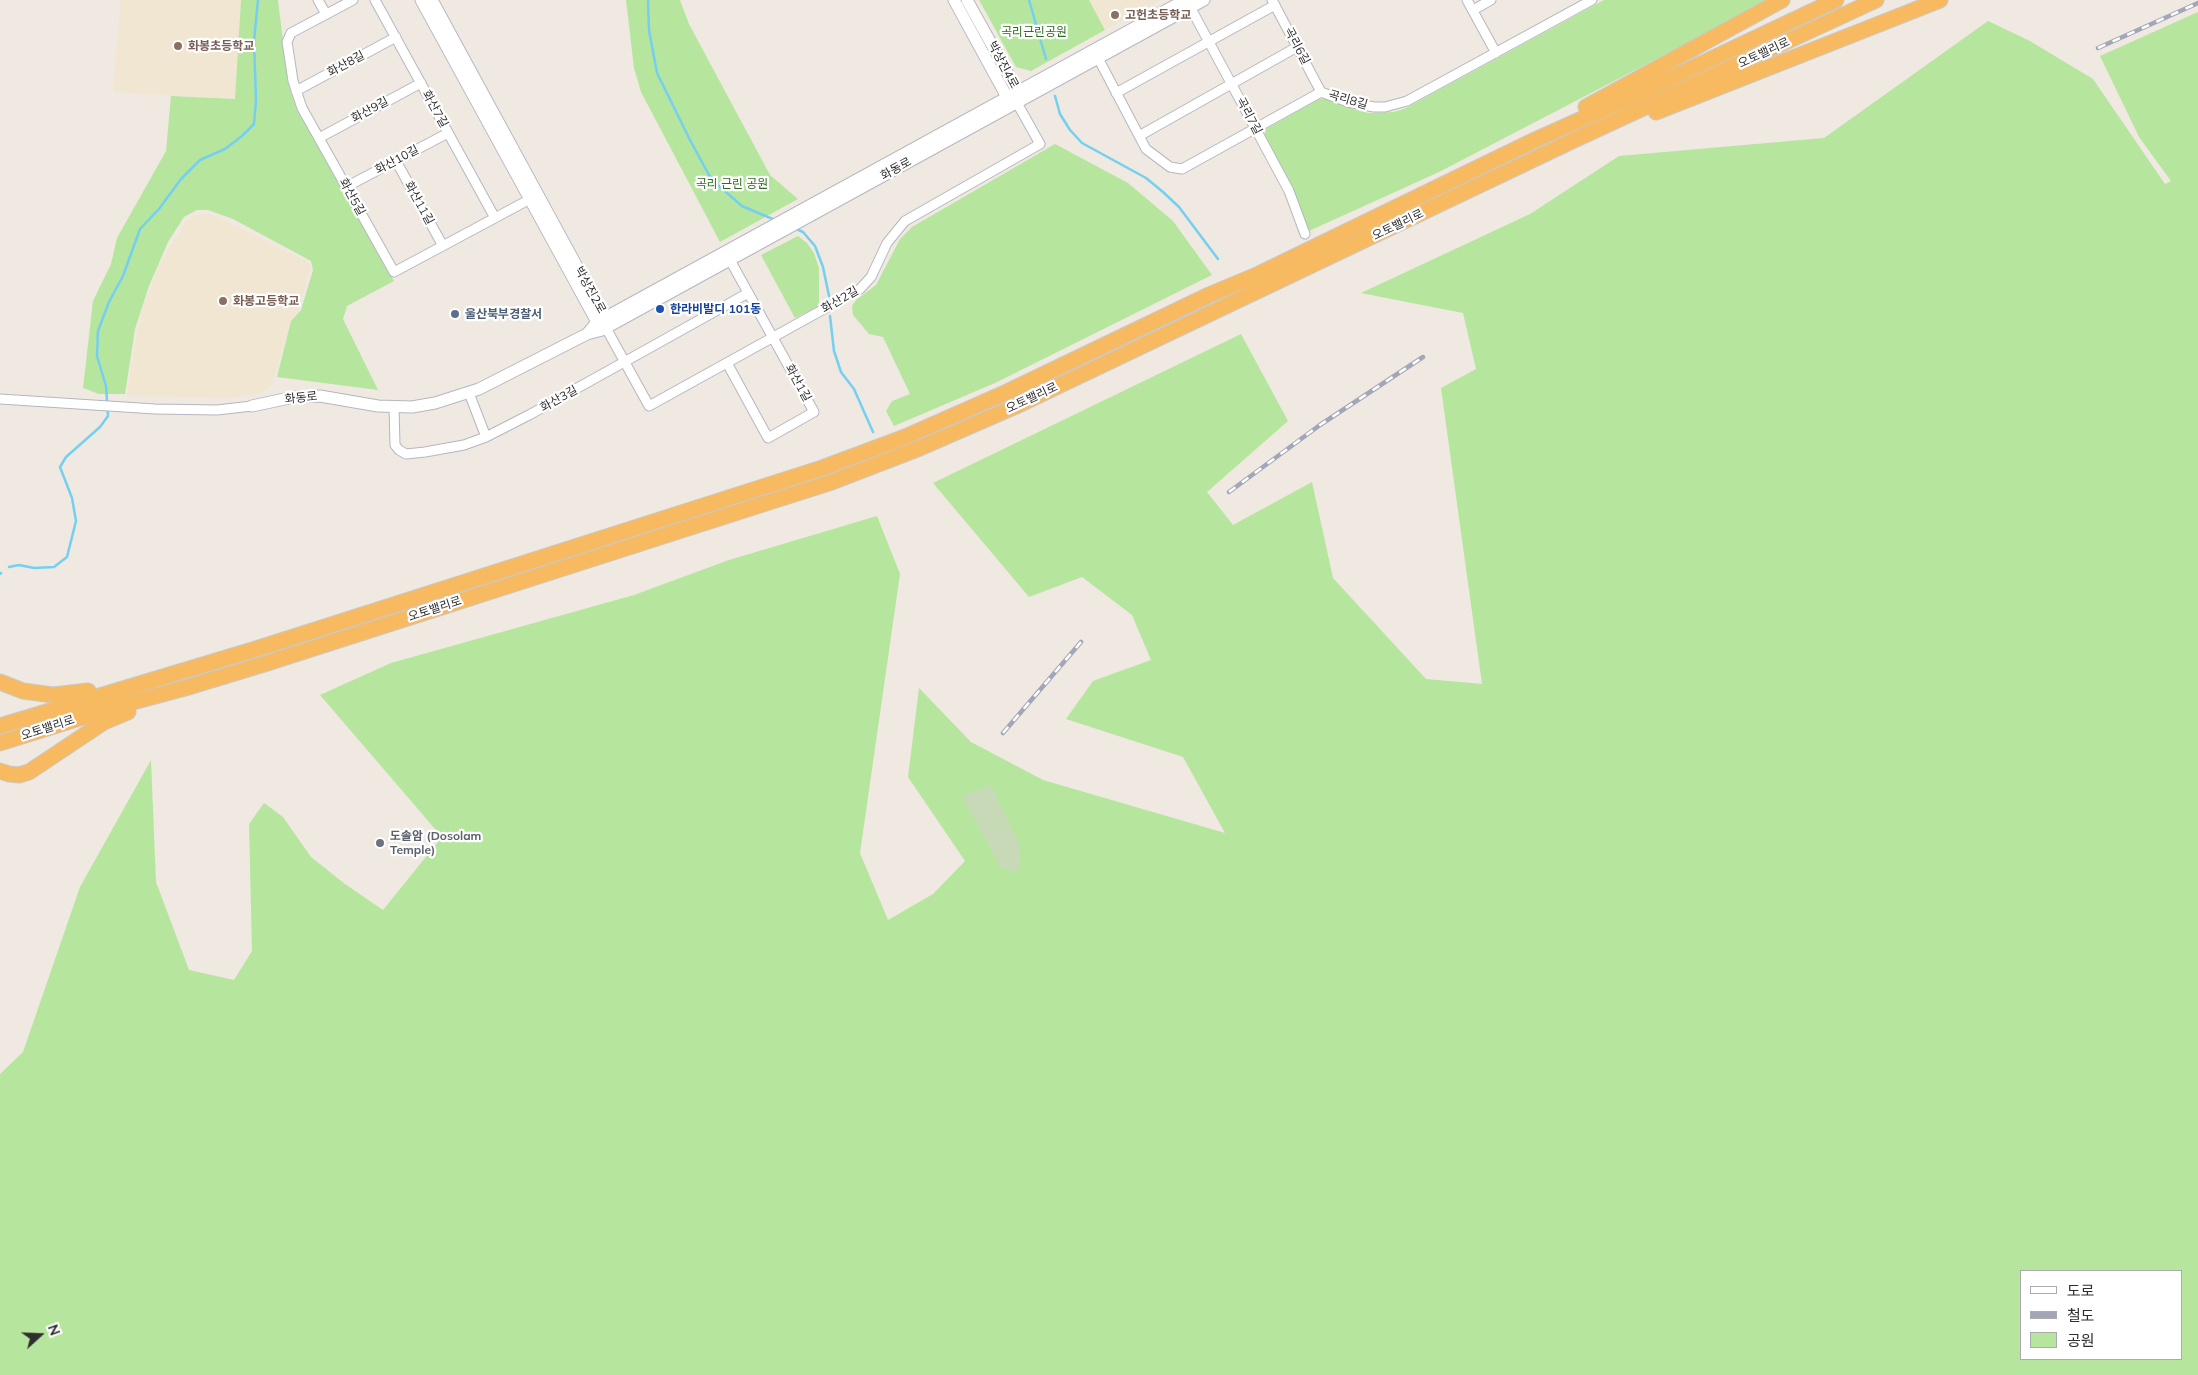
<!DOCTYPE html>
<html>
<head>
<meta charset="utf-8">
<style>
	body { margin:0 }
	#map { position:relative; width:2198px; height:1375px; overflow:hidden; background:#efe9e1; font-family:Mulish,"Noto Sans KR",sans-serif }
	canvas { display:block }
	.legend { position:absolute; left:2020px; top:1270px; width:162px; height:90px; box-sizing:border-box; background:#fff; border:1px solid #ababab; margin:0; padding:6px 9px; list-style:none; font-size:15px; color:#2e2e2e }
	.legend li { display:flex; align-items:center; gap:10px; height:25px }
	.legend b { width:25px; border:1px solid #ababab }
	.north { position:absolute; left:15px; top:1310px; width:50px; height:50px; -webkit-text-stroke:4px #fff; paint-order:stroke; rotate:70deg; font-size:14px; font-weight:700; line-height:20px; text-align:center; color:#2e2e2e }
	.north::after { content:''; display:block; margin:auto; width:18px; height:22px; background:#2e2e2e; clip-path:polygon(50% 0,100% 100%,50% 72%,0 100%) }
</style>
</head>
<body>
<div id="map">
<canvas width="2198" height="1375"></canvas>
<ul class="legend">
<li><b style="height:6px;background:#fff"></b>도로</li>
<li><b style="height:6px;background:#a3a6b8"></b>철도</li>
<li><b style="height:14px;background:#b6e59e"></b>공원</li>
</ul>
<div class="north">N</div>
</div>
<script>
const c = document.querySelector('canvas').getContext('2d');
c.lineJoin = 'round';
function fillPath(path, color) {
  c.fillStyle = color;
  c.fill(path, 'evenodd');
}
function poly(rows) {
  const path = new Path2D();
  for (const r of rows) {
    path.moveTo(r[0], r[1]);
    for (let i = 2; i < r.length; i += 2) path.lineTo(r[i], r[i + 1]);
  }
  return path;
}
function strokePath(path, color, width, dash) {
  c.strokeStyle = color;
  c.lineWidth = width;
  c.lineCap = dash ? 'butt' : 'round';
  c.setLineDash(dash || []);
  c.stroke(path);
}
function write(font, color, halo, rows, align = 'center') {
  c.font = font + ' Mulish,"Noto Sans KR",sans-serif';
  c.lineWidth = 4.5;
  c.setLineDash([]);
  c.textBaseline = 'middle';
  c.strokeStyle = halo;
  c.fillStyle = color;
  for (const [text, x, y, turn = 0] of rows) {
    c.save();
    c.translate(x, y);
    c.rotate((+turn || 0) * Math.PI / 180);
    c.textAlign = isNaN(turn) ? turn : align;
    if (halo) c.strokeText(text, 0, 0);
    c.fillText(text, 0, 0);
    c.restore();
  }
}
const education = poly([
	[121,0,241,0,235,99,113,92],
	[1089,0,1160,0,1105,30],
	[202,214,212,215,235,226,306,261,311,267,299,310,291,321,272,385,261,393,231,398,127,396,132,360,141,313,159,265,185,223,193,217]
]);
const green = poly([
	[241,0,278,0,288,83,296,108,394,281,347,306,343,319,378,390,277,377,291,321,301,310,313,270,311,261,233,219,208,210,197,210,184,217,168,242,149,286,135,329,125,394,99,394,83,388,93,301,111,264,117,238,166,151,171,96,235,99],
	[626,0,680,0,689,24,770,175,798,199,720,242,641,92,634,68],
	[979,0,1089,0,1105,30,1031,71,1016,67],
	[1604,0,1770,0,1439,172,1309,231,1293,189,1264,137,1266,129,1319,99,1329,99,1342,106,1368,113,1394,112,1406,108],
	[2198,12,2198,1375,0,1375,0,1074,23,1052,80,887,151,760,156,882,189,970,234,980,252,951,249,824,264,803,283,817,311,857,345,884,383,910,442,837,320,695,391,663,634,595,729,560,877,516,900,574,860,853,888,920,933,894,965,861,908,777,919,688,971,742,1043,780,1225,833,1183,757,1066,719,1093,681,1151,660,1132,615,1082,577,1029,597,933,483,1241,334,1288,421,1207,492,1233,525,1312,482,1333,578,1426,679,1482,684,1441,388,1476,369,1463,313,1361,293,1530,214,1619,156,1824,138,1988,21,2030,41,2093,79,2165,184,2171,181,2139,137,2100,56],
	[2022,1271,2182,1271,2182,1359,2022,1359],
	[1055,144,1128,183,1173,221,1212,275,995,383,894,426,886,411,892,401,910,394,883,337,869,334,853,315,852,306,856,300,876,285,900,239,912,227],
	[798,236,807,243,814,253,819,268,819,302,817,307,795,318,761,255]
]);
const cemetery = poly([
	[991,785,1019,843,1020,868,1014,872,1000,867,962,796]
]);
const stream = poly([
	[648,0,649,30,657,73,690,140,709,175,719,186,742,206,775,220],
	[1029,0,1046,59],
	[1055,96,1060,114,1070,130,1082,143,1146,178,1163,192,1179,207,1218,259],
	[794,228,803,232,815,246,823,267,829,296],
	[830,316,834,351,841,372,854,389,873,432],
	[9,567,19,565,34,568,54,567,67,557,76,521,72,498,60,467,66,457,100,427,108,416,106,386,97,356,98,331,109,302,123,276,140,229,159,209,181,179,200,160,225,149,242,136,254,124,256,100,254,41,258,0],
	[0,574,1,573]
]);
const minor = poly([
	[318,0,326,14],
	[353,0,291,33,287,42,288,48,293,81,302,108,394,272,534,197],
	[375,0,495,218],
	[1272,0,1321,92],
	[1467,0,1496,53],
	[1188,3,1289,191,1305,234],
	[1473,10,1491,0],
	[1098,58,1146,149,1170,167,1182,169,1321,92,1348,102,1374,107,1385,107,1407,101,1592,0],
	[296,91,396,37],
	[1116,93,1275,5],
	[1139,136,1297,47],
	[319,138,421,83],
	[396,161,443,246],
	[346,187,448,133],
	[606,328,649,406,860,289,871,277,887,243,905,221,1040,144,1017,103],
	[727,363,768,438,814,412,730,260],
	[469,393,486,437],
	[0,399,155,409,217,410,252,406],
	[394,407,395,445,399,450,406,454,425,452,464,445,486,437,529,415,748,293]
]);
const tertiary = poly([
	[421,0,597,322,602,326],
	[432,0,605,318,605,324],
	[954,0,1007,97,1017,103,1018,92,967,0],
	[587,334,597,322,1185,0],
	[252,406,294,397,320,396,378,406,412,407,435,403,479,389,587,334,602,330,1204,0]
]);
const trunk = poly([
	[1586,107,1782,0],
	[1656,112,1940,0],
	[0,682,23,691,53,695,88,691],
	[0,726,256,649,822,468,905,437,1007,392,1209,295,1259,274,1535,140,1633,96,1836,0],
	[0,743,118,706,185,688,264,664,735,513,829,483,920,448,1014,407,1574,140,1876,0],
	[0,771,9,774,19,775,29,772,104,722,128,712]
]);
const rail = poly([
	[2098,48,2198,3],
	[1229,492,1320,425,1423,357],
	[1003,733,1081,642]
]);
const markers = [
	[1115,15,5,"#8d6e63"],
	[178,46,5,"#8d6e63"],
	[223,301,5,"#8d6e63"],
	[660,309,5,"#1a4fb4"],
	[455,314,5,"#5c6f8a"],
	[380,843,5,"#6b7280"]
];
const educationNames = [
	["고헌초등학교",1125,15],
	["화봉초등학교",188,46],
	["화봉고등학교",233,301]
];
const parkNames = [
	["곡리근린공원",1034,32],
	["곡리 근린 공원",732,184]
];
const streetNames = [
	["곡리6길",1297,46,62],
	["오토밸리로",1764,53,-25],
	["화산8길",346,64,-28],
	["박상진4로",1003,65,62],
	["곡리8길",1348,100,16],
	["화산7길",435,109,61],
	["화산9길",370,110,-28],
	["곡리7길",1249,116,62],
	["화산10길",397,160,-28],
	["화동로",896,169,-29],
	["화산5길",352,197,61],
	["화산11길",419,203,61],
	["오토밸리로",1398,225,-26],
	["박상진2로",590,290,61],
	["화산2길",840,300,-30],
	["화산1길",798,383,61],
	["화동로",301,398,-6],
	["오토밸리로",1032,398,-25],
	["화산3길",559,399,-29],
	["오토밸리로",435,609,-18],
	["오토밸리로",48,728,-18]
];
const transitNames = [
	["한라비발디 101동",670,309]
];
const serviceNames = [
	["울산북부경찰서",465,314]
];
const worshipNames = [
	["도솔암 (Dosolam",390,836],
	["Temple)",390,850]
];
fillPath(education, '#f0e6d1');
fillPath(green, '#b6e59e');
fillPath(cemetery, '#c8d9b8');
strokePath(stream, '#75cff0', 2.5);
strokePath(minor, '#b4b7c1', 11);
strokePath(tertiary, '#b4b7c1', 13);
strokePath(trunk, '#c9c9c9', 17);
strokePath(minor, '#fff', 9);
strokePath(tertiary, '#fff', 11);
strokePath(trunk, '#f8ba60', 15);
strokePath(rail, '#a3a6b8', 4.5);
strokePath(rail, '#fff', 2.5, [8]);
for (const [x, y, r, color] of markers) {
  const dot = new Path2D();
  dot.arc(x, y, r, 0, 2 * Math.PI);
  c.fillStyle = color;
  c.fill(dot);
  strokePath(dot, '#fff', 2);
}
write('bold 12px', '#785e54', '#fff', educationNames, 'left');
write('12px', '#2c6e1b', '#fff', parkNames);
write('12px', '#2e2e2e', '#fff', streetNames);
write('bold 12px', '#164399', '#fff', transitNames, 'left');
write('bold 12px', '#4e5e75', '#fff', serviceNames, 'left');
write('bold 12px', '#5b616d', '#fff', worshipNames, 'left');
</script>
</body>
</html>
